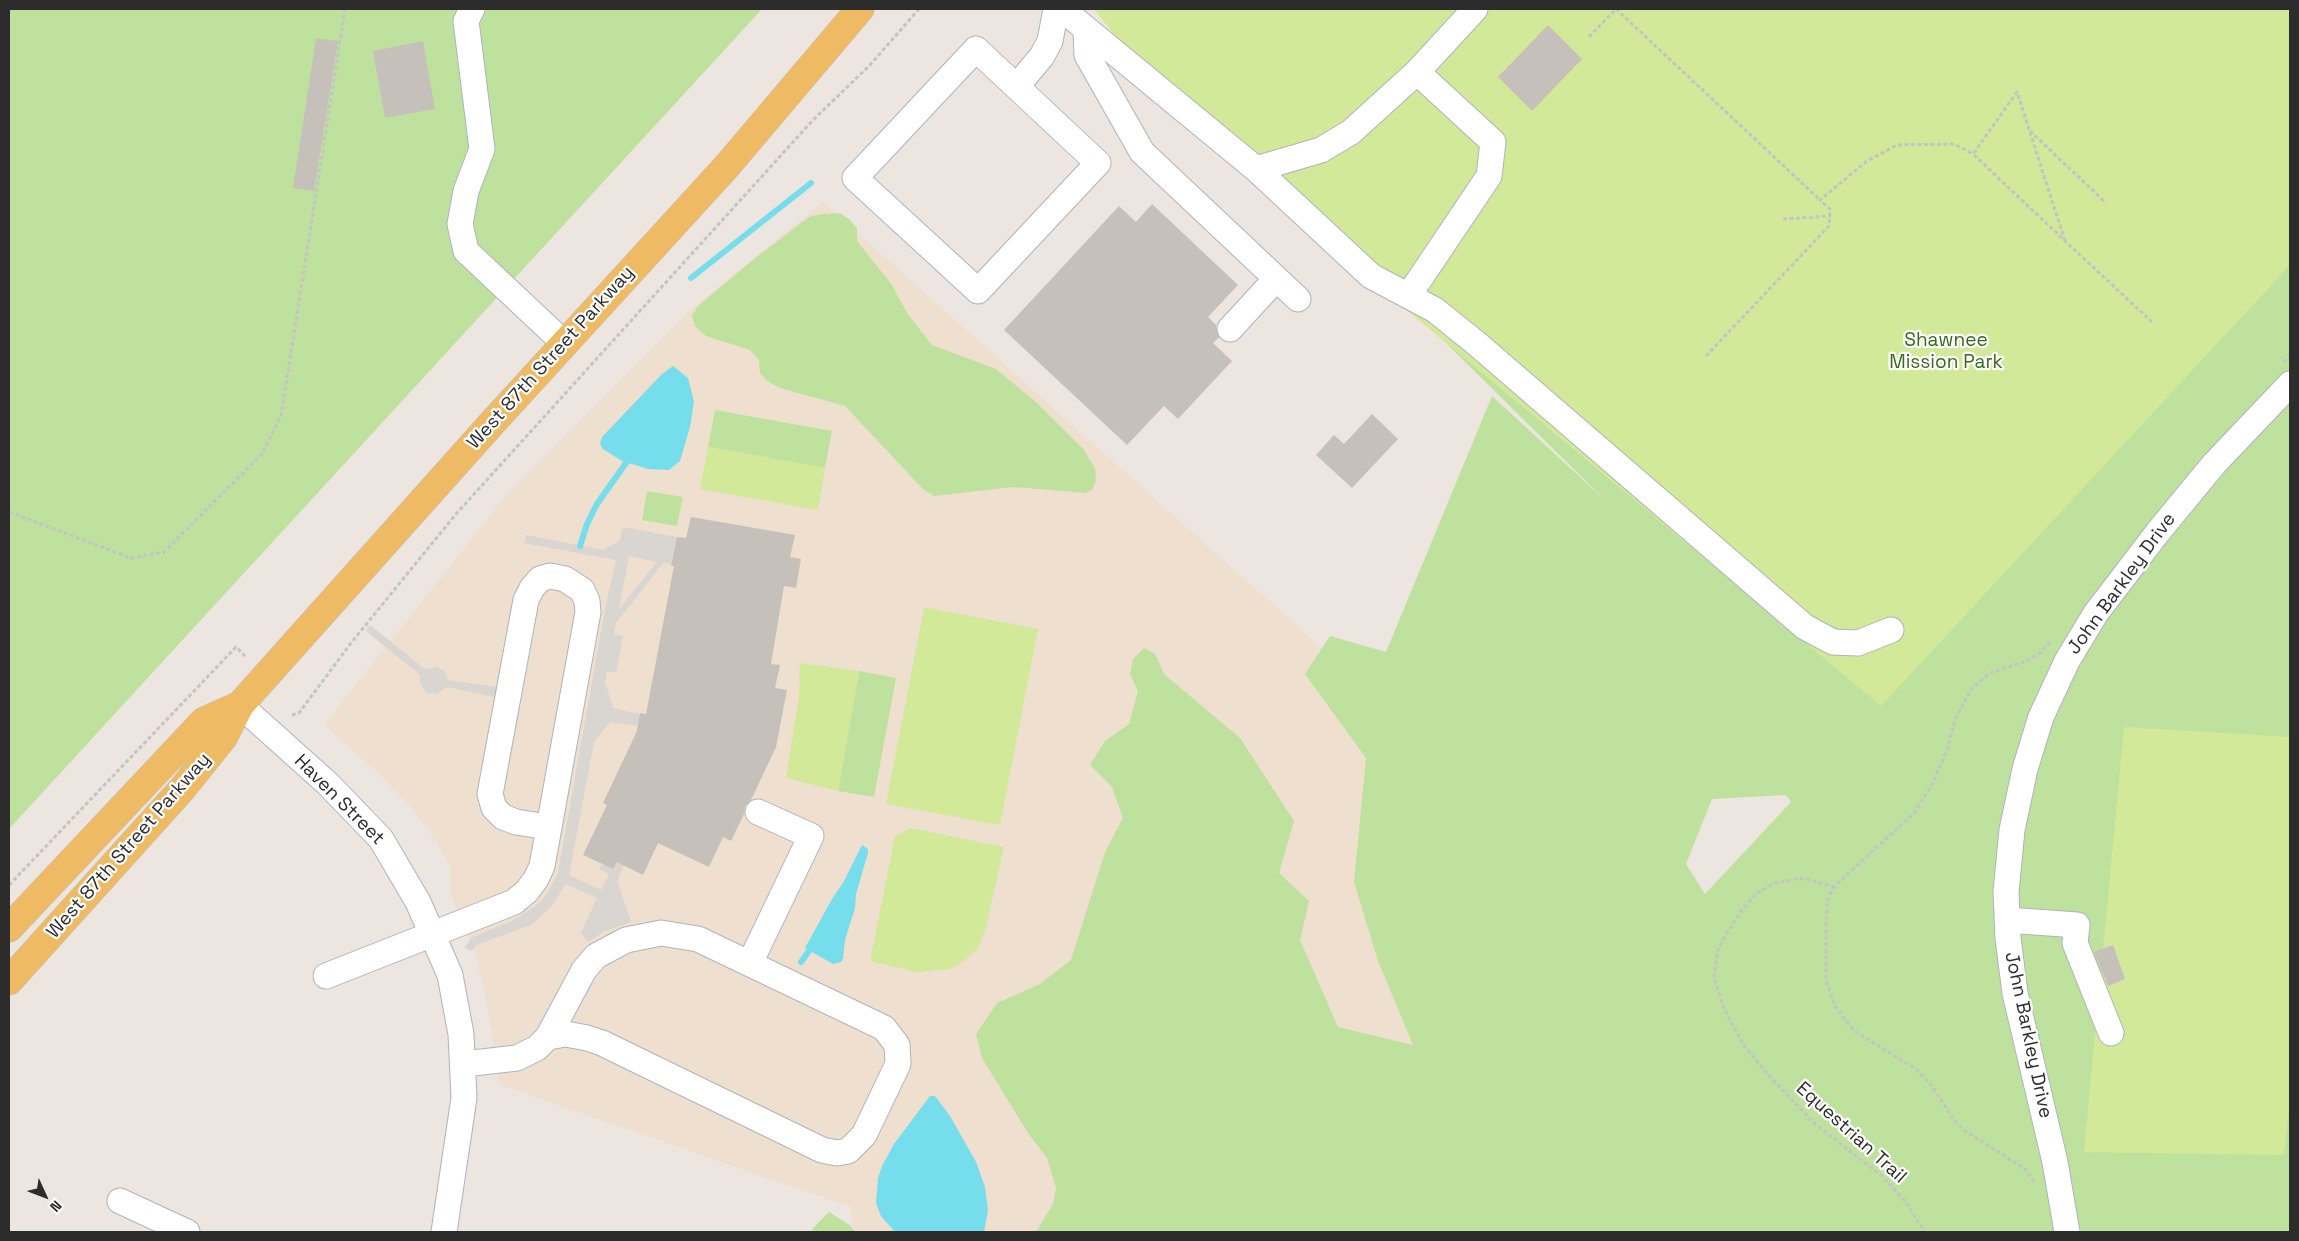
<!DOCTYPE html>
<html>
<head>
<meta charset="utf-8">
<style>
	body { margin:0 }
	#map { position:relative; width:2299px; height:1241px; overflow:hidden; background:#ede5df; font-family:"Space Grotesk",sans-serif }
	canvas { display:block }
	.frame { position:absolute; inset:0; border:10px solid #2c2c2c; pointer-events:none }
	.north { position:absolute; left:20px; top:1171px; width:50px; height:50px; -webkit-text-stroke:4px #fff; paint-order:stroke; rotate:133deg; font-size:14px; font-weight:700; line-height:20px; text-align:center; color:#2c2c2c }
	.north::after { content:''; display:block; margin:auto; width:18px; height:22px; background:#2c2c2c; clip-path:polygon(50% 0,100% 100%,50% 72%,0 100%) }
</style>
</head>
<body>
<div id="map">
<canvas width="2299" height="1241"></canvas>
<div class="frame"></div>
<div class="north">N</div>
</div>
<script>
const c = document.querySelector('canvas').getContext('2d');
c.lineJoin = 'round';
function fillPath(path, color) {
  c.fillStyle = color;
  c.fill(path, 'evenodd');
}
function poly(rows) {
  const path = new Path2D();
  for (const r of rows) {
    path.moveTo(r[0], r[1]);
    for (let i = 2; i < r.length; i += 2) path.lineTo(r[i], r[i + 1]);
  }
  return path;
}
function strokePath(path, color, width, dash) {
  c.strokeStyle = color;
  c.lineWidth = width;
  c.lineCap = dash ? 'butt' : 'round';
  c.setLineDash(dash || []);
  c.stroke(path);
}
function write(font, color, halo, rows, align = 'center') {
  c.font = font + ' "Space Grotesk",sans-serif';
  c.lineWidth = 4.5;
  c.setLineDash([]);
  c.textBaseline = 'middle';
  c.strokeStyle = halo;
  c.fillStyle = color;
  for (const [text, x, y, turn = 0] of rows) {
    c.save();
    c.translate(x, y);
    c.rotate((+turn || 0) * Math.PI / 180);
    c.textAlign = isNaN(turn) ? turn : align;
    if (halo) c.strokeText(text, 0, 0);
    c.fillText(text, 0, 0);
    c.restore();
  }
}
const education = poly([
	[823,202,1657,948,1395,1232,854,1232,850,1207,498,1084,492,1032,482,979,474,950,450,892,451,867,436,841,416,812,372,767,324,725,508,493,689,311]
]);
const green = poly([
	[9,9,762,9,9,829],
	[2290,9,2290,1232,1036,1232,1053,1204,1056,1188,1047,1158,1028,1133,982,1058,976,1034,997,1003,1040,984,1071,960,1105,852,1123,818,1112,787,1090,765,1105,741,1129,724,1138,691,1130,674,1133,659,1144,648,1155,654,1164,674,1240,738,1294,821,1279,873,1309,901,1300,940,1338,1027,1413,1045,1378,961,1354,882,1366,758,1305,674,1330,636,1386,652,1492,396,1607,502,1289,188],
	[1786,795,1791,802,1705,894,1686,864,1712,799],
	[840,213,849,219,857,228,857,241,892,285,907,313,932,345,996,369,1037,403,1084,450,1095,468,1096,480,1093,489,1085,493,1014,487,934,496,923,489,845,406,780,388,767,381,760,373,759,360,750,350,706,336,695,326,692,316,697,307,749,263,809,217,823,214],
	[715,410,832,431,825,468,708,447],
	[647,491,683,497,677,526,642,520],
	[859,671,896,678,874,797,838,791],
	[829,1212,851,1226,855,1232,814,1232,812,1229]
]);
const pitch = poly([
	[1094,9,2290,9,2290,265,1881,706,1233,165,1127,51],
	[708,447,825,468,818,510,700,489],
	[924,607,1038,629,1000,825,886,804],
	[800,663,859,671,838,791,786,778,799,696],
	[2124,727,2290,737,2290,1099,2284,1155,2084,1152],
	[911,828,1004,847,985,931,978,948,965,960,951,969,916,972,870,961,895,836]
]);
const plaza = poly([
	[623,527,677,537,671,564,663,563,616,623,614,634,623,636,616,673,607,671,605,682,613,708,640,714,638,726,610,722,594,742,569,875,601,890,609,874,599,869,602,864,613,869,617,862,624,865,617,881,631,922,603,932,588,942,581,933,597,898,566,884,550,908,531,925,476,945,472,951,465,948,471,938,514,920,538,904,547,894,558,873,605,609,616,560,524,543,526,535,604,550,620,540],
	[629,556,657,562,619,609],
	[370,625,425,669,437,667,445,672,448,680,497,687,495,697,446,687,437,694,427,693,420,684,420,675,366,631]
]);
const water = poly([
	[673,366,688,378,694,402,690,427,680,461,669,470,648,469,622,461,603,449,600,444,602,437,662,374],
	[862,845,868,849,868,853,856,894,855,908,845,940,843,958,841,962,833,964,805,948,832,899,843,883],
	[930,1096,935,1096,950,1116,976,1162,985,1187,988,1210,984,1232,895,1232,881,1216,876,1203,878,1178,882,1166,894,1144]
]);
const stream = poly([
	[691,278,811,183],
	[580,546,587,524,597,504,626,463],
	[801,962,809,951]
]);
const building = poly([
	[1548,25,1582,59,1532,111,1498,77],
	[316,38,338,41,314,191,293,188],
	[423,41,435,109,385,118,373,51],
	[1152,204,1238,285,1208,317,1216,325,1219,337,1213,343,1232,361,1178,419,1164,406,1127,445,1004,330,1119,206,1136,222],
	[1372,414,1398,439,1352,488,1316,455,1334,435,1344,444],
	[691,517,795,535,790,557,801,559,796,588,784,586,771,664,780,665,775,688,787,690,776,747,751,800,745,806,744,814,731,841,723,837,709,867,658,843,643,875,617,862,613,869,583,855,607,805,603,803,637,731,640,713,646,714,674,566,671,566,677,537,686,538],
	[2113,945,2125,979,2108,986,2094,952]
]);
const path = poly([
	[1616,9,1820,200],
	[1589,37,1616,9],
	[2030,131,2106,203],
	[1783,219,1831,216],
	[2065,241,2017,92,1973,154,2065,241,2152,322],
	[1706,356,1829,226,1830,209,1820,200,1867,161,1897,145,1954,144,1973,154],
	[2284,362,2290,355],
	[9,512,131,558,164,552,262,454,281,416,345,9],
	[292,715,299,713,351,643,456,514,813,120,870,65,919,9],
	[9,885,236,647,246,657],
	[1835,887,1802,878,1775,883,1757,893,1742,910,1724,938,1718,950,1714,977,1724,1009,1743,1044,1770,1077,1814,1123,1883,1177,1905,1201,1925,1232],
	[2034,1182,2024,1168,1965,1131,1954,1120,1932,1086,1916,1069,1856,1032,1846,1021,1835,1006,1826,980,1826,925,1827,905,1830,894,1838,883,1914,813,1932,785,1947,750,1956,717,1972,688,1990,673,2026,661,2039,654,2051,641]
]);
const minor = poly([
	[472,9,466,21,482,149,466,191,460,224,466,251,564,343],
	[1062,9,1256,169,1371,276,1435,310,1476,343,1805,627,1833,642,1858,643,1891,630],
	[1086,31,1087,55,1142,152,1298,299],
	[976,49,1098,163,978,291,855,178,976,49],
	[1017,86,1042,56,1050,41,1056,9],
	[1256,169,1321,150,1351,132,1417,72,1475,9],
	[1409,295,1489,176,1493,142,1417,72],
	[1230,329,1276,279],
	[240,705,328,784,381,839,418,902,450,975,461,1034,464,1098,444,1232],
	[2007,920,2077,925,2075,943,2111,1033],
	[750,963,811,836,758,812],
	[326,976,514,902,527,891,536,879,542,866,588,612,587,601,582,590,565,579,550,576,540,579,532,588,526,600,490,794,494,808,503,817,516,822,548,827],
	[464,1064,517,1058,537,1048,548,1037,584,970,596,956,626,940,661,933,698,939,884,1028,897,1045,898,1064,864,1135,848,1151,837,1153,822,1150,602,1043,587,1038,566,1034,548,1037],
	[120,1201,187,1232],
	[2067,1232,2055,1162,2015,993,2008,938,2006,892,2012,830,2025,769,2041,717,2067,661,2096,613,2158,532,2214,464,2290,384]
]);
const major = poly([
	[9,928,204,721,240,705],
	[9,981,182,789,223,738,240,705,493,422,727,166,860,9]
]);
const parkNames = [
	["Shawnee",1946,341],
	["Mission Park",1946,363]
];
const streetNames = [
	["West 87th Street Parkway",551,358,-48],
	["John Barkley Drive",2122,584,-54],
	["Haven Street",339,800,45],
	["West 87th Street Parkway",129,846,-49],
	["John Barkley Drive",2028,1035,78],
	["Equestrian Trail",1851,1133,42]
];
fillPath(education, '#eedfcf');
fillPath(green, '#bee29d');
fillPath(pitch, '#d2e999');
fillPath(plaza, '#d9d5d1');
fillPath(water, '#75ddec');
strokePath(stream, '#75ddec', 6);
fillPath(building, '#c6c0ba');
strokePath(minor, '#afb3bc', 27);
strokePath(major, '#c4c4c4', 29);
strokePath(path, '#c4c4c4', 3, [4, 2.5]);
strokePath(minor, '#fff', 25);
strokePath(major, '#eeba63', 28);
write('19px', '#37681c', '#fff', parkNames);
write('19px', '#2c2c2c', '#fff', streetNames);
</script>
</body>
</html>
